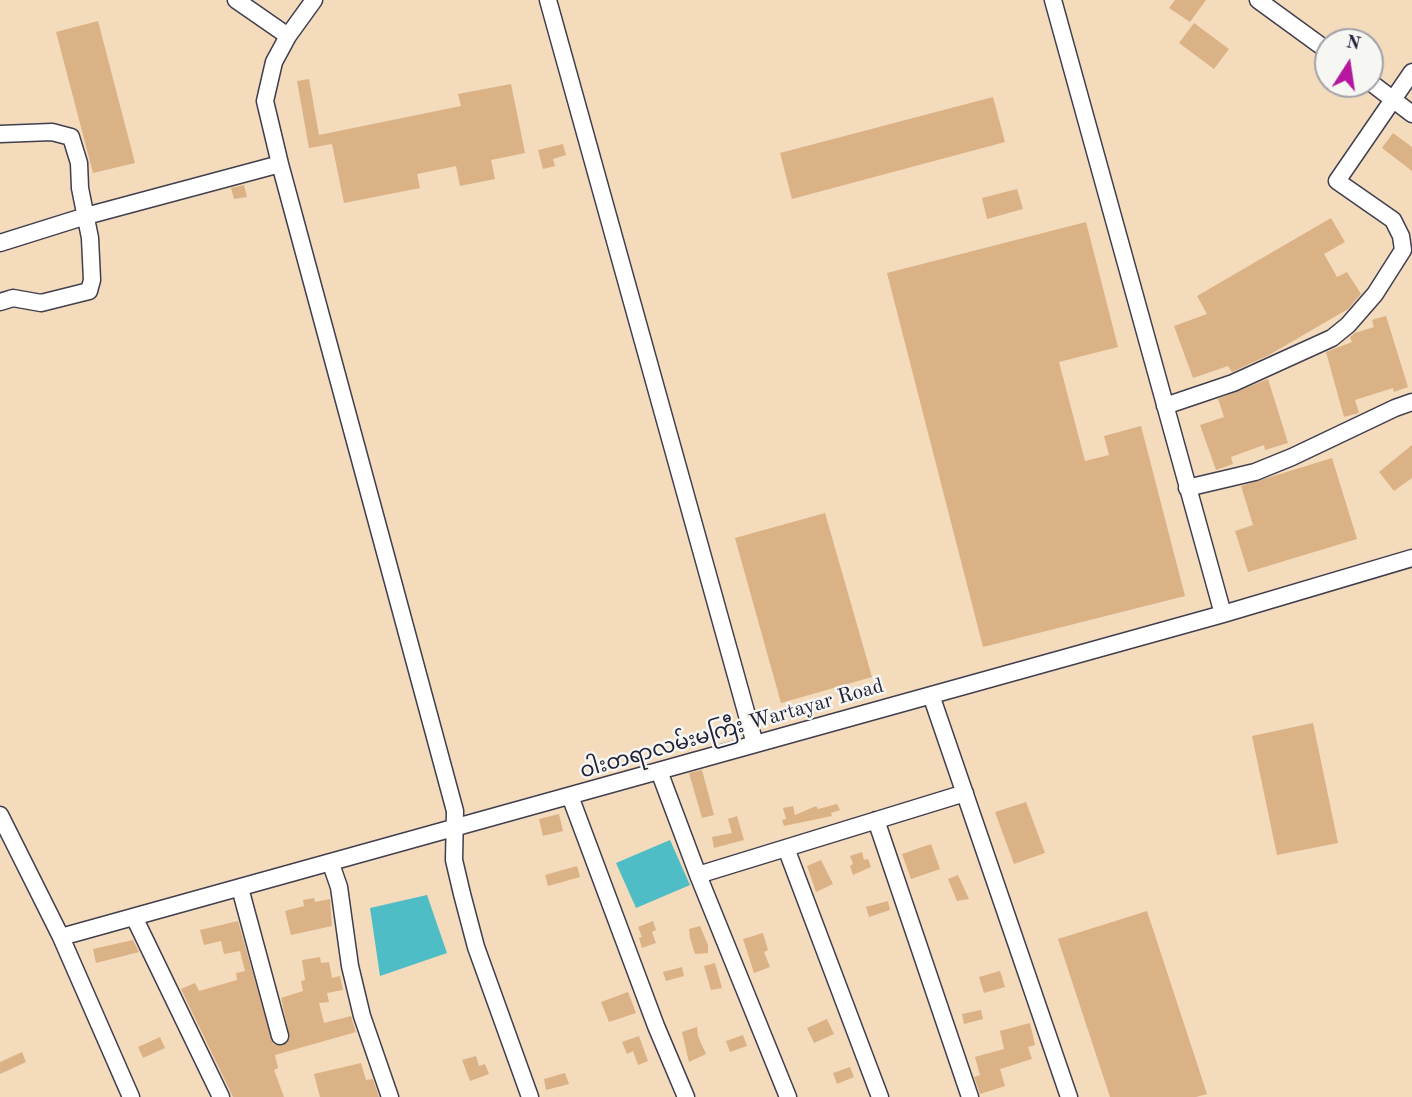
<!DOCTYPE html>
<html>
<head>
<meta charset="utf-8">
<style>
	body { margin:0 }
	#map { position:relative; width:1412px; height:1097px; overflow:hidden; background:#f3dbbc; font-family:"Old Standard TT",serif }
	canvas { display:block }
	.north { position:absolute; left:1314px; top:28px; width:70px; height:70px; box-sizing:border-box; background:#f6f6f2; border:2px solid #a1a1a9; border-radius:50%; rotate:12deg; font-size:19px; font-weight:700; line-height:28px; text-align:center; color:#22223b }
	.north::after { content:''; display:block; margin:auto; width:24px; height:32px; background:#b5179e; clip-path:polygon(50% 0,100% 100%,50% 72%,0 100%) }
</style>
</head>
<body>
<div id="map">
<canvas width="1412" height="1097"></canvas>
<div class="north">N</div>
</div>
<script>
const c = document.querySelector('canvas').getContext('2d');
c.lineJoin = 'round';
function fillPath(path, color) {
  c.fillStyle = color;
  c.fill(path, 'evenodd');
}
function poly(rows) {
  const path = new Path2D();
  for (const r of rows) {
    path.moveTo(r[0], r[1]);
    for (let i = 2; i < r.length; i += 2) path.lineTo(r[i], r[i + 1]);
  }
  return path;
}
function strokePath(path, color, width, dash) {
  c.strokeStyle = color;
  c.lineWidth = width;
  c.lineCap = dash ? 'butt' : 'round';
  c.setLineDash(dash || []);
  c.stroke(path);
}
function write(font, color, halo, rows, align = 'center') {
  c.font = font + ' "Old Standard TT","Noto Sans Myanmar",serif';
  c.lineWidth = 5;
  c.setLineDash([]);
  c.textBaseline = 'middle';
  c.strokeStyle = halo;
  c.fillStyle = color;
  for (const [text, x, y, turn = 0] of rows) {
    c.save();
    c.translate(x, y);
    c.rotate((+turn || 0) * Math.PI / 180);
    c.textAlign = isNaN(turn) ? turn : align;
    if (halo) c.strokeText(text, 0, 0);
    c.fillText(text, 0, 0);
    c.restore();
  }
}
const water = poly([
	[670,840,690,885,636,908,616,863],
	[427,895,447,953,380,976,370,908]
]);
const building = poly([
	[1175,0,1206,0,1190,22,1169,8],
	[98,21,135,163,93,173,56,32],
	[1194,23,1229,49,1214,69,1179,43],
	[309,79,319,135,461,106,458,94,511,84,525,153,491,160,495,179,460,186,456,166,417,174,420,188,344,203,332,144,309,148,297,81],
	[993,97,1005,142,792,199,780,153],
	[1393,133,1412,147,1412,171,1382,148],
	[563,144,566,155,553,159,555,166,543,169,538,150],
	[244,185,247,197,234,199,231,188],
	[1017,189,1023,209,987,219,982,198],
	[1331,218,1345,242,1324,254,1337,277,1347,272,1361,294,1348,309,1269,355,1232,372,1228,366,1193,378,1174,326,1207,314,1197,296],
	[1086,222,1118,347,1059,362,1085,461,1109,455,1104,436,1141,426,1185,596,983,647,887,273],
	[1386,316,1408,387,1394,392,1393,388,1355,400,1359,413,1344,417,1326,352,1352,342,1350,337,1355,333,1374,327,1372,320],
	[1268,379,1288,443,1265,450,1264,445,1231,457,1233,464,1216,470,1200,425,1224,417,1218,399],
	[1412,445,1412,478,1394,491,1379,472],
	[1332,458,1357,539,1248,572,1235,531,1253,525,1241,486],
	[825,513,872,677,781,703,735,538],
	[1313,723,1338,843,1277,855,1252,736],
	[702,770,714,815,702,818,689,773],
	[1026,802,1045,853,1014,864,995,812],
	[837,804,840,810,831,813,832,816,784,826,782,820,786,819,783,808,793,806,795,815,816,806,818,809],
	[559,814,563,831,543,836,539,819],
	[737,816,744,840,714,848,712,837,732,833,728,819],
	[931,844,940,869,911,879,902,854],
	[862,852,864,860,868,859,871,867,853,875,850,866,853,864,850,856],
	[821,860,833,884,816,892,807,866],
	[577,866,580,877,548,886,545,875],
	[958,875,969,899,957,901,948,879],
	[314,898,315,902,330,899,332,926,291,935,285,911,304,906,303,900],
	[888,901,890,910,869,917,866,907],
	[1147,911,1207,1094,1196,1097,1110,1097,1058,939],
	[238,921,273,1044,283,1046,290,1038,281,998,303,991,301,981,305,980,302,960,320,957,321,963,329,962,332,978,340,976,343,990,327,993,329,1002,319,1003,324,1023,351,1016,356,1032,275,1055,278,1068,274,1070,284,1097,233,1097,181,989,195,983,199,991,237,980,236,973,245,971,240,951,224,954,221,941,204,945,200,930],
	[653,921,656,930,652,932,656,943,642,948,639,938,642,937,638,927],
	[700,926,708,945,708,953,695,954,690,938,689,929],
	[763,933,768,950,764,952,770,967,754,973,743,939],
	[133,940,139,952,96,963,93,949],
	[715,963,722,988,711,990,704,966],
	[682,967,684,976,666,981,663,972],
	[1000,971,1005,987,984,993,979,977],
	[628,992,636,1013,609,1022,601,1002],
	[981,1010,983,1019,964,1024,962,1014],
	[827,1019,834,1034,814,1043,807,1028],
	[1030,1023,1035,1045,1028,1047,1032,1059,1000,1069,1005,1086,980,1094,974,1077,980,1075,975,1057,1004,1049,1000,1031],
	[697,1027,698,1036,706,1054,689,1062,682,1032],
	[743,1035,747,1046,730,1052,726,1041],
	[639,1036,648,1061,638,1065,633,1051,627,1054,622,1042],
	[160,1037,165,1048,143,1058,138,1047],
	[22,1052,26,1062,0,1074,0,1062],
	[476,1056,479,1066,485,1064,489,1074,470,1081,462,1060],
	[361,1063,366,1080,373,1079,379,1097,320,1097,314,1074],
	[850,1067,854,1077,837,1084,833,1073],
	[565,1073,569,1084,546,1090,544,1079]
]);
const minor = poly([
	[236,0,288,36],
	[314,0,288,36,274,62,265,101,280,164,455,811,454,860,462,894,476,947,530,1097],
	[548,0,755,744],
	[1053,0,1223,614],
	[1258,0,1328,51],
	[1370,82,1412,114],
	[0,134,52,132,71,137,79,163,80,188,90,238,92,280,89,291,41,303,13,298,0,302],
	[0,243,86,216,280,164],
	[1165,406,1233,383,1332,338,1348,325,1375,294,1403,250,1401,236,1393,220,1337,181,1412,72],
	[1187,488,1255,472,1292,457,1395,408,1412,402],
	[931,695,1069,1097],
	[659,771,698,875,788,1097],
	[570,796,656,1026,686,1097],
	[0,815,61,937,131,1097],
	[876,820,970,1097],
	[786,848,880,1097],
	[331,864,339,887,350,966,362,1016,390,1097],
	[698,875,965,793],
	[240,888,280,1036],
	[134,917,221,1097],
	[61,937,1223,614,1412,558]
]);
const streetNames = [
	["ဝါးတရာလမ်းမကြီး Wartayar Road",732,729,-16]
];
fillPath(water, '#4fbdc5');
fillPath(building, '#dbb286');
strokePath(minor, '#413e4e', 19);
strokePath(minor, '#fff', 16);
write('21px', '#22223b', '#f6f6f2', streetNames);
</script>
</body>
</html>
